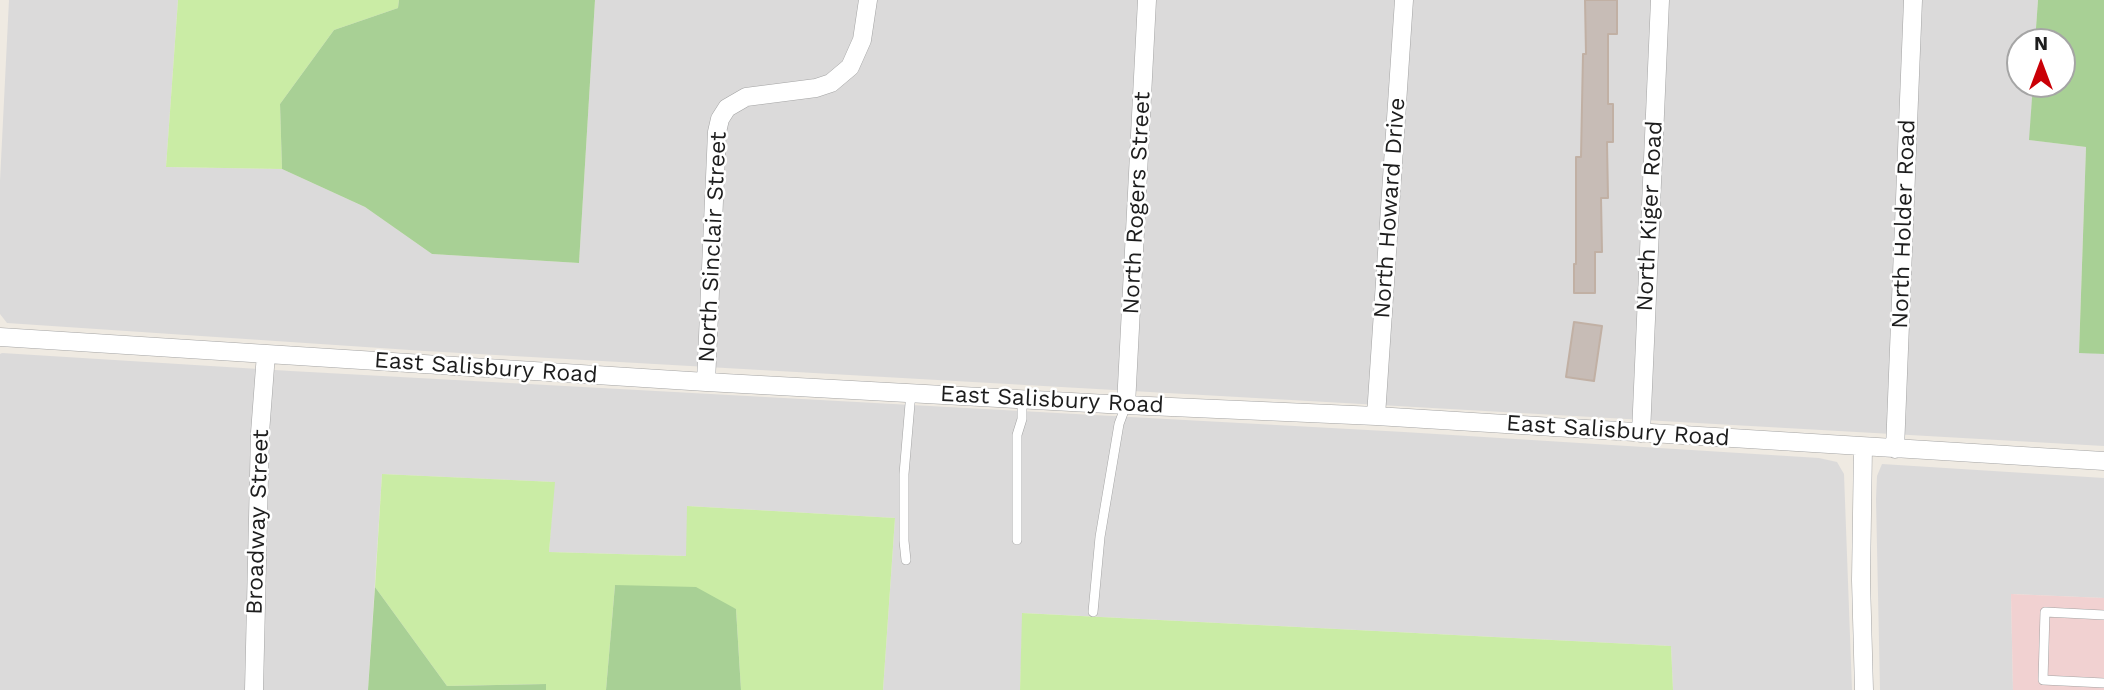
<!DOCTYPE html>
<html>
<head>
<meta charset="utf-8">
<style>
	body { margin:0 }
	#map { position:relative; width:2104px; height:690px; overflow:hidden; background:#efeae2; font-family:"Work Sans",sans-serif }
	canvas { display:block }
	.north { position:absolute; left:2006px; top:28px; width:70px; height:70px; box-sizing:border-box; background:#fff; border:2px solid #a5a5a5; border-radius:50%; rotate:0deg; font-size:19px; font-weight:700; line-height:28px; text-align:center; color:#1d1d1d }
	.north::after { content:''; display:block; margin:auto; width:24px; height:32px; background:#ca0007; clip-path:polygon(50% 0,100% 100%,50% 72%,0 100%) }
</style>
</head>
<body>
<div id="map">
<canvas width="2104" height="690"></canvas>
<div class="north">N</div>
</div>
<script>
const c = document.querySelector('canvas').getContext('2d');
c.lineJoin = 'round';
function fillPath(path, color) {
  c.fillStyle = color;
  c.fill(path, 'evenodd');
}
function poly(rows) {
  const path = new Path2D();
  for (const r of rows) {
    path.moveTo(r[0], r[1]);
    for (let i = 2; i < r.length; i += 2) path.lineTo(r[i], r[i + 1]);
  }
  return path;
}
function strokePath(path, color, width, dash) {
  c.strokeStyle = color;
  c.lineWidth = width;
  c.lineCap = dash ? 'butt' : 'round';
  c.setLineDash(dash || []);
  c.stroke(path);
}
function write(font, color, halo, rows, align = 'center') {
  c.font = font + ' "Work Sans",sans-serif';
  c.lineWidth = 5;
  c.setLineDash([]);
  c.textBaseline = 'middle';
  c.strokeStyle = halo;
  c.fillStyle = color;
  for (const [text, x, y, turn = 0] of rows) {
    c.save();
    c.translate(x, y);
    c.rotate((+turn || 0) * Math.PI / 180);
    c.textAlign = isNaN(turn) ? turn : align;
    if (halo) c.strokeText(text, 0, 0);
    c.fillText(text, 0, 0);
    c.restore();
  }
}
const residential = poly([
	[9,0,178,0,166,167,282,169,365,207,432,254,579,263,595,0,2038,0,2035,42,2020,42,2020,84,2033,84,2030,140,2086,147,2079,352,2104,354,2104,446,425,351,7,323,0,314,0,181],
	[2,353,291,371,1404,432,1819,458,1837,462,1844,474,1852,690,1673,690,1671,646,1023,613,1020,690,883,690,895,518,687,506,687,556,549,552,554,482,382,474,368,690,0,690,0,354],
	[1882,464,2104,478,2104,598,2011,594,2013,690,1880,690,1876,499,1877,476]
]);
const commercial = poly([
	[2011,594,2104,598,2104,690,2013,690]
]);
const grass = poly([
	[178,0,399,0,398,8,334,30,280,104,282,169,166,167],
	[382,474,555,482,549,552,686,556,687,506,895,518,883,690,741,690,736,609,615,585,606,690,546,690,546,684,447,686,375,587],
	[1022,613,1671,646,1673,690,1020,690]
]);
const forest = poly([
	[399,0,595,0,579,263,432,254,365,207,282,169,280,104,334,30,398,8],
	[2038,0,2104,0,2104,354,2079,353,2086,147,2029,140,2033,84,2062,84,2062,42,2035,42],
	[615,585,696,587,736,609,741,690,606,690],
	[375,587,447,686,546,684,546,690,368,690]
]);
const building = poly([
	[1585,0,1617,0,1617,34,1608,34,1608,104,1613,104,1613,142,1607,142,1608,198,1601,198,1602,252,1595,252,1595,293,1574,293,1574,264,1576,264,1576,157,1581,157,1583,54,1586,54,1585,0],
	[1574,322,1602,326,1594,381,1566,377,1574,322]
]);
const lane = poly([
	[1017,540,1017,435,1022,419,1022,399],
	[906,560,904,541,904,474,911,392],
	[1093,612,1100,537,1119,424,1126,405],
	[2104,615,2045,612,2043,680,2104,683]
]);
const street = poly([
	[0,337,706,382,1126,405,1376,416,2104,461],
	[706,382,717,132,720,119,727,108,746,97,816,88,831,83,850,67,862,40,868,0],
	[1126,405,1147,0],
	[1376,416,1404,0],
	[1641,433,1660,0],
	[1863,447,1861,580,1864,690],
	[1895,449,1913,0],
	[254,690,260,433,266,354]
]);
const streetNames = [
	["North Rogers Street",1137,203,-87],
	["North Howard Drive",1390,208,-86],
	["North Kiger Road",1650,216,-87],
	["North Holder Road",1904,224,-88],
	["North Sinclair Street",713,247,-87],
	["East Salisbury Road",486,368,4],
	["East Salisbury Road",1052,400,3],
	["East Salisbury Road",1618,431,4],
	["Broadway Street",258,522,-88]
];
fillPath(residential, '#dbdada');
fillPath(commercial, '#f1d1d1');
fillPath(grass, '#caeca5');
fillPath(forest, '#a8d095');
fillPath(building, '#c7bcb6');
strokePath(building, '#c1b0a4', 2);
strokePath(lane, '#a4a4a4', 10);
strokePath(street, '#a4a4a4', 19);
strokePath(lane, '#fff', 9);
strokePath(street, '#fff', 18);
write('23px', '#1d1d1d', '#fff', streetNames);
</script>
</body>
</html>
